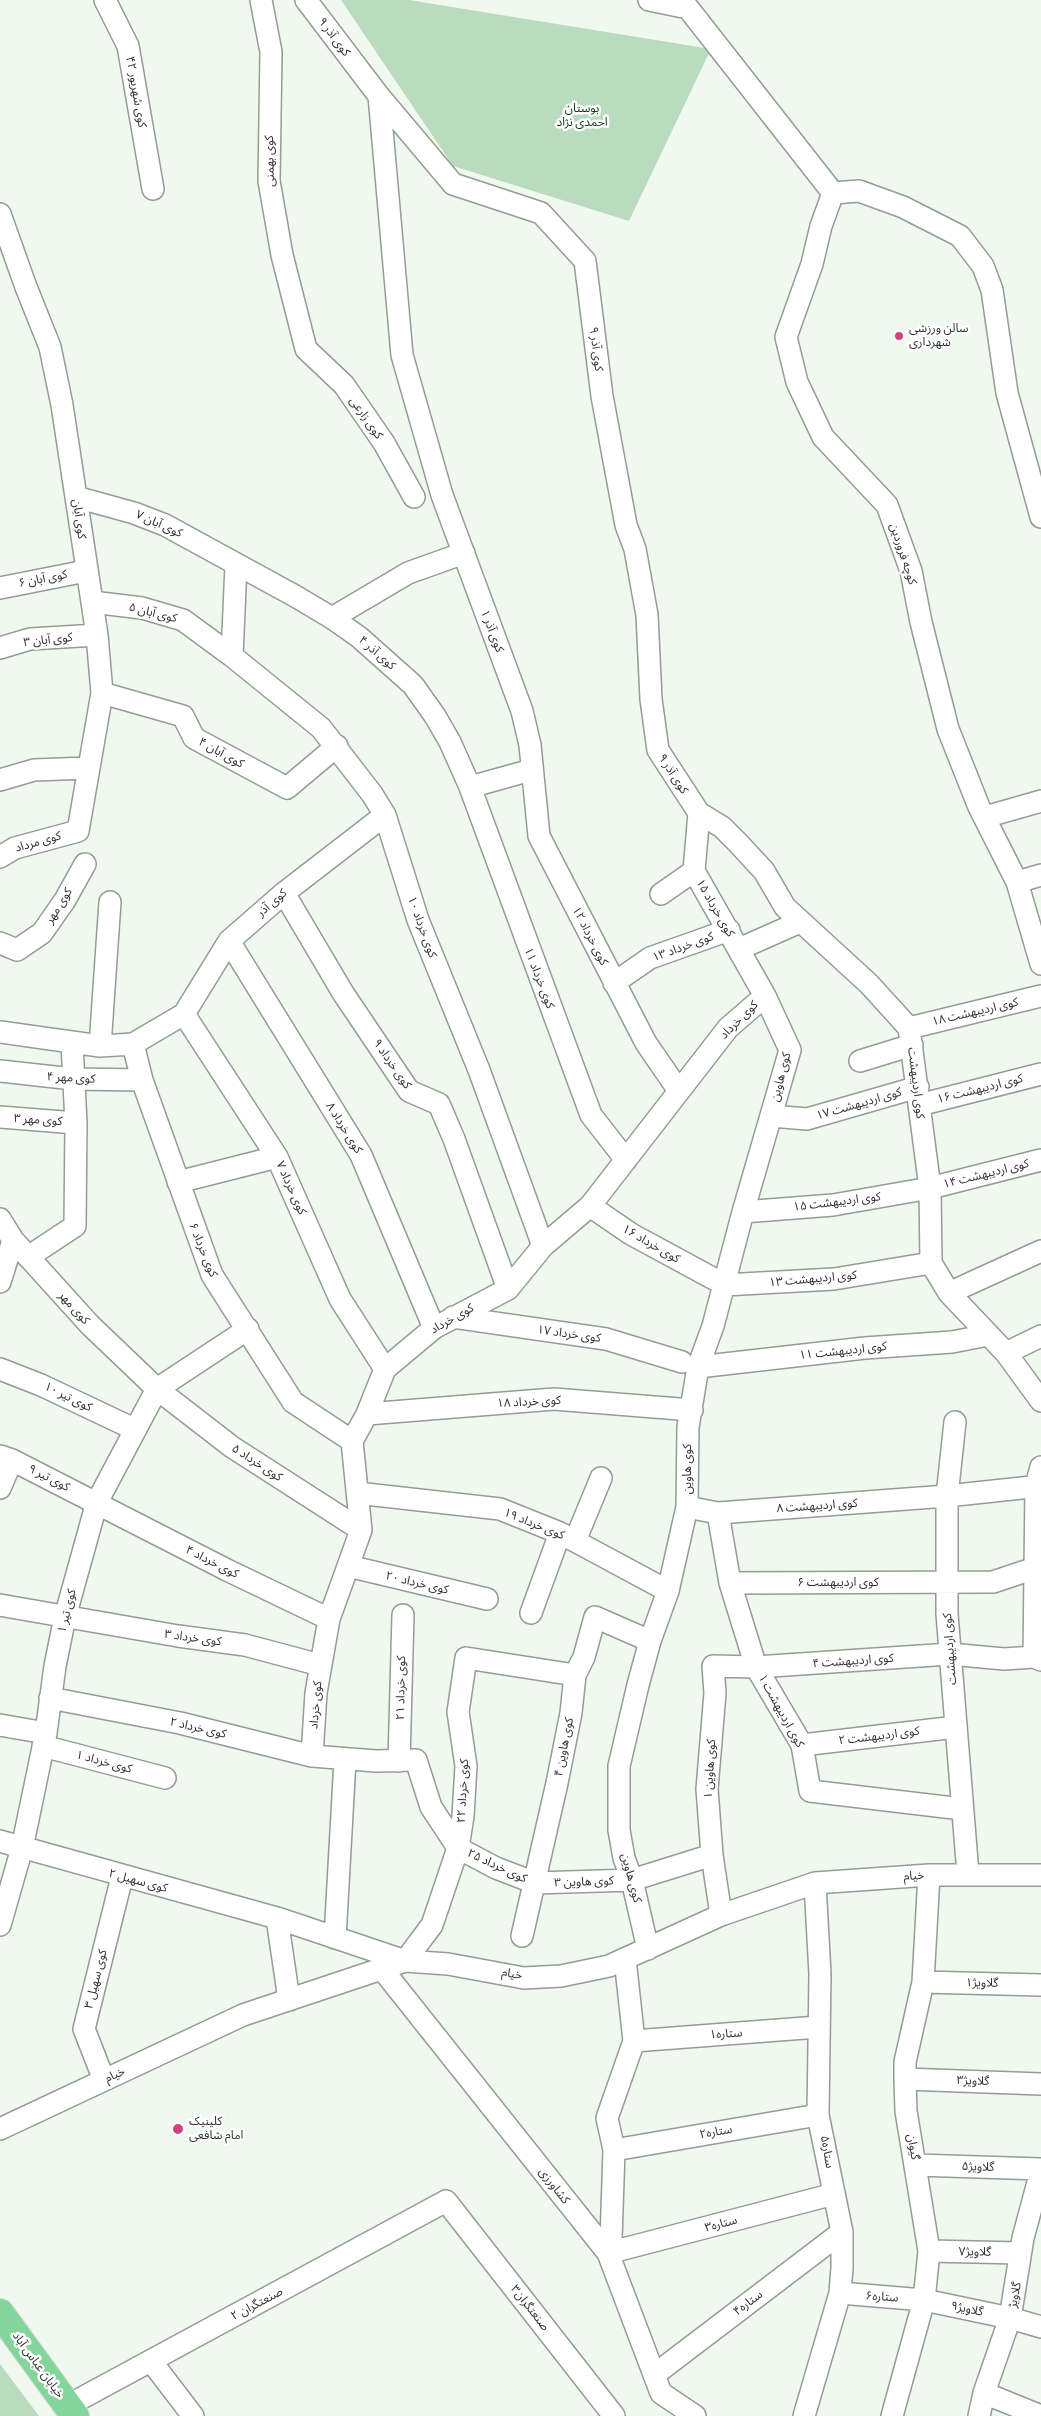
<!DOCTYPE html>
<html>
<head>
<meta charset="utf-8">
<style>
	body { margin:0 }
	canvas { display:block; background:#eff9f0 }
</style>
</head>
<body>
<canvas width="1041" height="2416"></canvas>
<script>
const c = document.querySelector('canvas').getContext('2d');
c.lineJoin = 'round';
function fillPath(path, color) {
  c.fillStyle = color;
  c.fill(path, 'evenodd');
}
function poly(rows) {
  const path = new Path2D();
  for (const r of rows) {
    path.moveTo(r[0], r[1]);
    for (let i = 2; i < r.length; i += 2) path.lineTo(r[i], r[i + 1]);
  }
  return path;
}
function strokePath(path, color, width, dash) {
  c.strokeStyle = color;
  c.lineWidth = width;
  c.lineCap = dash ? 'butt' : 'round';
  c.setLineDash(dash || []);
  c.stroke(path);
}
function write(font, color, halo, rows, align = 'center') {
  c.font = font + ' "PT Sans Narrow","Noto Sans Arabic",sans-serif';
  c.lineWidth = 5;
  c.setLineDash([]);
  c.textBaseline = 'middle';
  c.strokeStyle = halo;
  c.fillStyle = color;
  for (const [text, x, y, turn = 0] of rows) {
    c.save();
    c.translate(x, y);
    c.rotate((+turn || 0) * Math.PI / 180);
    c.textAlign = isNaN(turn) ? turn : align;
    if (halo) c.strokeText(text, 0, 0);
    c.fillText(text, 0, 0);
    c.restore();
  }
}
const green = poly([
	[341,0,409,0,711,49,629,221,453,166],
	[0,2364,39,2416,0,2416]
]);
const minor = poly([
	[105,0,128,46,153,189],
	[261,0,271,52,269,181,282,255,306,349,344,385,384,443,414,497],
	[306,0,379,96,453,184,541,213,585,261,602,396,626,525,635,549,647,615,651,699,658,750,699,813,722,827,738,843,764,871,785,907,869,984,909,1028,930,1188,931,1263,949,1293,1006,1353,1041,1401],
	[649,0,688,8,833,193],
	[379,96,402,355,442,495,522,711,530,745,539,836,646,1043,679,1091],
	[833,193,821,226,812,264,786,337,797,382,823,437,887,505,911,571,921,622,948,729,979,807,1017,882,1041,964],
	[833,193,859,191,903,207,960,236,983,266,992,290,1007,393,1041,517],
	[0,214,26,287,50,347,62,405,97,635,102,693,78,831,15,848,0,857],
	[76,497,134,513,165,525,295,596,332,618,359,637,413,685,435,716,450,742,470,787,591,1115,626,1160],
	[0,588,86,571],
	[92,602,142,608,183,620,232,656,321,728,372,794,385,815,418,920,479,1070,543,1246],
	[332,618,408,573,464,553],
	[0,648,30,639,97,635],
	[232,656,236,565],
	[102,693,183,716,194,738,287,788,337,746],
	[0,780,34,770,88,768],
	[470,787,531,770],
	[985,817,1041,801],
	[1017,882,1041,875],
	[284,893,343,993,409,1091,439,1104,454,1139,508,1289],
	[661,894,694,871],
	[229,941,361,1155,434,1328],
	[0,943,17,950,42,933,65,900,85,864],
	[739,949,800,922],
	[614,983,650,958,729,930],
	[184,1014,277,1157,340,1299,385,1369],
	[909,1028,1041,996],
	[0,1032,100,1046,133,1044,184,1014,229,941,284,893,385,815],
	[133,1044,142,1080,212,1275,293,1402,352,1441],
	[100,1046,110,902],
	[860,1061,912,1045],
	[0,1071,73,1079,142,1080],
	[919,1105,1041,1074],
	[771,1116,807,1119,918,1087],
	[0,1117,76,1123],
	[178,1182,277,1157],
	[590,1206,631,1234,714,1279],
	[743,1212,833,1205,930,1188,1041,1160],
	[0,1219,13,1240,90,1325,157,1389,232,1447,361,1530],
	[28,1257,75,1226,76,1123,72,1043],
	[0,1282,13,1240],
	[724,1285,834,1279,931,1263],
	[949,1293,1041,1251],
	[453,1317,606,1339,682,1362],
	[1006,1353,1041,1336],
	[698,1367,865,1348,952,1342,988,1335],
	[0,1369,41,1385,134,1429],
	[367,1414,554,1399,692,1410],
	[955,1422,947,1496,947,1614,968,1874],
	[0,1456,12,1460,227,1570,329,1619],
	[1041,1467,1036,1486,1034,1657,1041,1660],
	[0,1488,12,1460],
	[357,1493,500,1509,560,1533,668,1591],
	[687,1507,718,1513,947,1496,1041,1486],
	[718,1513,730,1583,756,1667,802,1745,810,1791,962,1809],
	[575,1541,601,1478],
	[348,1566,487,1599],
	[730,1583,993,1582,1041,1566],
	[0,1605,178,1636,245,1645,320,1665],
	[531,1613,560,1533],
	[50,1698,180,1723,312,1756,376,1761,416,1760,431,1807,458,1848,496,1868,535,1883,632,1880,712,1855],
	[0,1725,46,1733],
	[802,1745,956,1727],
	[43,1746,165,1778],
	[312,1756,316,1693,329,1619,361,1530,352,1441,367,1414,385,1369,434,1328,508,1289,543,1246,590,1206,728,1028,765,996],
	[399,1761,403,1615],
	[0,1841,277,1918,405,1961,432,1925,458,1848,463,1816,466,1766,458,1712,466,1658,575,1675],
	[721,1915,712,1855,707,1789,715,1693,713,1666,756,1667,950,1654,1004,1659,1034,1657],
	[277,1918,289,2000],
	[0,1925,22,1848,46,1733,55,1666,65,1617,97,1502,157,1389,248,1329],
	[522,1936,557,1783,571,1713,575,1675,584,1657,595,1617,650,1641],
	[335,1938,345,1760],
	[648,1949,632,1880,624,1858,619,1830,619,1766,638,1685,650,1641,668,1591,687,1507,688,1427,698,1367,713,1326,743,1212,790,1050,765,996,694,871,699,813],
	[625,1959,634,2041,607,2118,614,2150,611,2240,608,2253,834,2194],
	[382,1969,608,2253,661,2393,695,2416],
	[923,1982,1041,1985],
	[634,2041,818,2027],
	[905,2079,1041,2084],
	[104,2080,84,2029,122,1877],
	[0,2129,243,2015,405,1961,448,1964,524,1978,561,1976,609,1966,721,1915,815,1883,929,1875,1041,1875],
	[614,2150,818,2115],
	[916,2165,1041,2169],
	[929,2251,1020,2253],
	[840,2293,924,2300,1010,2318,1041,2327],
	[151,2361,193,2416],
	[654,2375,842,2232],
	[984,2393,1041,2416],
	[67,2406,446,2201,614,2416],
	[804,2416,840,2293,842,2268,842,2232,818,2115,820,1974,815,1883],
	[892,2416,924,2300,929,2251,906,2111,905,2079,905,2062,923,1982,929,1875],
	[979,2416,984,2393,1010,2318,1023,2238,1041,2171]
]);
const major = poly([
	[0,2313,75,2416]
]);
const markers = [
	[899,336,5,"#ce447e"],
	[178,2129,6,"#ce447e"]
];
const streetNames = [
	["کوی آذر ۹",334,37,53],
	["کوی شهریور ۴۲",136,92,80],
	["کوی بهمنی",270,161,-91],
	["کوی آذر ۹",596,349,83],
	["کوی زارعی",366,418,55],
	["کوی آبان",79,519,82],
	["کوی آبان ۷",159,524,24],
	["کوچه فروردین",903,554,72],
	["کوی آبان ۶",43,579,-11],
	["کوی آبان ۵",153,613,14],
	["کوی آذر ۱",492,631,69],
	["کوی آبان ۳",48,640,-6],
	["کوی آذر ۴",377,653,41],
	["کوی آبان ۴",221,753,29],
	["کوی آذر ۹",673,774,57],
	["کوی مرداد",38,842,-16],
	["کوی آذر",272,903,-41],
	["کوی مهر",59,906,-58],
	["کوی خرداد ۱۵",715,908,60],
	["کوی خرداد ۱۰",422,927,70],
	["کوی خرداد ۱۲",590,936,63],
	["کوی خرداد ۱۳",683,947,-20],
	["کوی خرداد ۱۱",539,978,69],
	["کوی اردیبهشت ۱۸",975,1012,-13],
	["کوی خرداد",739,1020,-45],
	["کوی خرداد ۹",392,1064,55],
	["کوی هاوین",781,1077,-76],
	["کوی مهر ۴",71,1078,3],
	["کوی اردیبهشت",916,1083,83],
	["کوی اردیبهشت ۱۶",980,1089,-14],
	["کوی اردیبهشت ۱۷",859,1104,-16],
	["کوی مهر ۳",38,1120,4],
	["کوی خرداد ۸",344,1128,58],
	["کوی اردیبهشت ۱۴",986,1174,-14],
	["کوی خرداد ۷",291,1188,66],
	["کوی اردیبهشت ۱۵",837,1202,-7],
	["کوی خرداد ۱۶",651,1244,30],
	["کوی خرداد ۶",203,1250,68],
	["کوی اردیبهشت ۱۳",813,1279,-5],
	["کوی مهر",74,1308,48],
	["کوی خرداد",452,1319,-30],
	["کوی خرداد ۱۷",569,1334,8],
	["کوی اردیبهشت ۱۱",843,1351,-6],
	["کوی تیر ۱۰",68,1397,26],
	["کوی خرداد ۱۸",529,1402,-3],
	["کوی خرداد ۵",257,1463,33],
	["کوی هاوین",688,1469,-90],
	["کوی تیر ۹",49,1478,27],
	["کوی اردیبهشت ۸",817,1506,-4],
	["کوی خرداد ۱۹",534,1524,22],
	["کوی خرداد ۴",212,1562,27],
	["کوی خرداد ۲۰",417,1583,13],
	["کوی اردیبهشت ۶",838,1583],
	["کوی تیر ۱",67,1611,-76],
	["کوی خرداد ۳",193,1638,8],
	["کوی اردیبهشت",950,1649,-94],
	["کوی اردیبهشت ۴",853,1661,-4],
	["کوی خرداد ۲۱",401,1688,-89],
	["کوی خرداد",316,1705,-85],
	["کوی اردیبهشت ۱",781,1711,61],
	["کوی خرداد ۲",198,1728,13],
	["کوی اردیبهشت ۲",879,1736,-7],
	["کوی هاوین ۴",564,1747,-79],
	["کوی خرداد ۱",104,1762,15],
	["کوی هاوین ۱",710,1769,-87],
	["کوی خرداد ۲۲",463,1791,-87],
	["کوی خرداد ۲۵",497,1866,25],
	["خیام",914,1876,-3],
	["کوی هاوین",631,1878,75],
	["کوی سهیل ۲",138,1881,15],
	["کوی هاوین ۳",584,1882,-2],
	["خیام",512,1974,10],
	["کوی سهیل ۳",96,1979,-76],
	["گلاویژ۱",982,1983,1],
	["ستاره۱",726,2034,-4],
	["خیام",115,2075,-25],
	["گلاویژ۳",973,2081,2],
	["ستاره۲",716,2132,-10],
	["گیوان",913,2147,80],
	["ستاره۵",827,2152,80],
	["گلاویژ۵",978,2167,2],
	["کشاورزی",554,2186,52],
	["ستاره۳",721,2224,-15],
	["گلاویژ۷",975,2252,1],
	["گلاویژ",1015,2295,-79],
	["ستاره۶",882,2297,4],
	["ستاره۴",748,2303,-37],
	["۲ صنعتگران",257,2304,-28],
	["صنعتگران۳",530,2308,52],
	["گلاویژ۹",967,2309,12],
	["خیابان عباس آباد",38,2365,54]
];
const parkNames = [
	["بوستان",582,109],
	["احمدی نژاد",582,123]
];
const poiNames = [
	["سالن ورزشی",909,329],
	["شهرداری",909,343],
	["کلینیک",189,2122],
	["امام شافعی",189,2136]
];
fillPath(green, '#bbdbbf');
strokePath(minor, '#949c94', 24);
strokePath(major, '#d5d6d5', 30);
strokePath(minor, '#fff', 21);
strokePath(major, '#84d59b', 28);
for (const [x, y, r, color] of markers) {
  const dot = new Path2D();
  dot.arc(x, y, r, 0, 2 * Math.PI);
  c.fillStyle = color;
  c.fill(dot);
  strokePath(dot, '#fff', 2);
}
write('12px', '#2e312e', '#fff', streetNames);
write('12px', '#11371a', '#fff', parkNames);
write('12px', '#2e312e', '#fff', poiNames, 'left');
</script>
</body>
</html>
